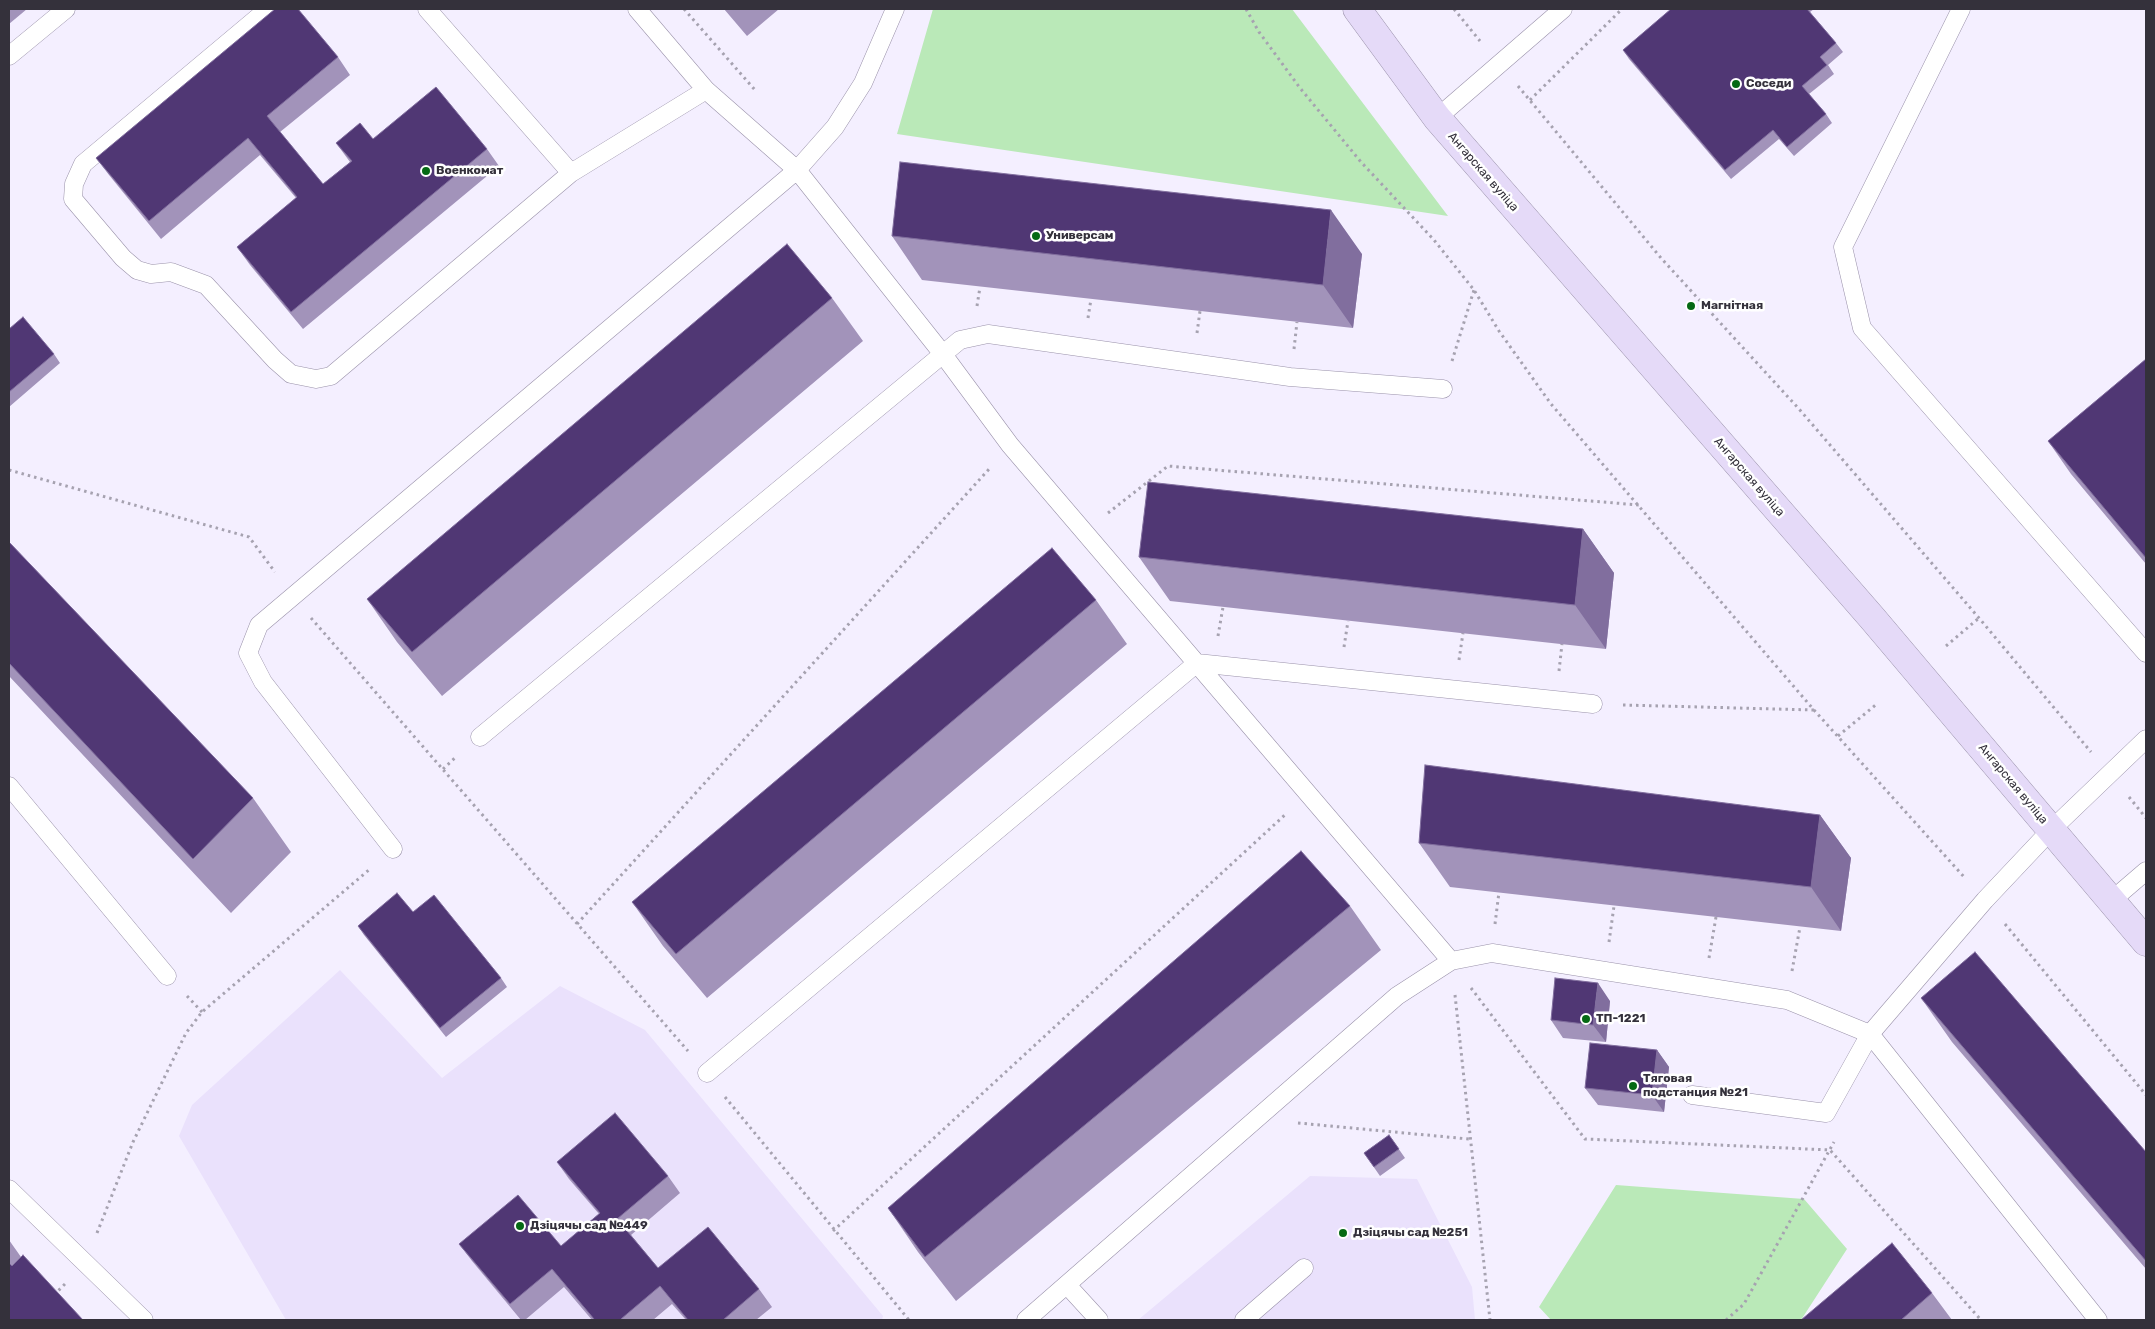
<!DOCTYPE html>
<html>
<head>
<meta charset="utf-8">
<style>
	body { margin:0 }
	#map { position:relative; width:2155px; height:1329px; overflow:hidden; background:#f4efff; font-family:Rubik,sans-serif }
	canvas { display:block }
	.frame { position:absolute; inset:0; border:10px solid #34313b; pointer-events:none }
</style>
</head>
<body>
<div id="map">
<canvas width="2155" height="1329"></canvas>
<div class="frame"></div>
</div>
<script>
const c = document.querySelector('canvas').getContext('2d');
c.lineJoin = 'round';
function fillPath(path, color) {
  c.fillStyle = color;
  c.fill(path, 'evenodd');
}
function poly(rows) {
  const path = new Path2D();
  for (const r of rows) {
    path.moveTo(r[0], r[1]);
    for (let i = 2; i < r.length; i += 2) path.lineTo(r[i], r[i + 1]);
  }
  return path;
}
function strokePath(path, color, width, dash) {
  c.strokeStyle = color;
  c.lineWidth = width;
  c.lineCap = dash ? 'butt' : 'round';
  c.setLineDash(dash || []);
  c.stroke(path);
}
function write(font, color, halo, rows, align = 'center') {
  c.font = font + ' Rubik,sans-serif';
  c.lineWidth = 5;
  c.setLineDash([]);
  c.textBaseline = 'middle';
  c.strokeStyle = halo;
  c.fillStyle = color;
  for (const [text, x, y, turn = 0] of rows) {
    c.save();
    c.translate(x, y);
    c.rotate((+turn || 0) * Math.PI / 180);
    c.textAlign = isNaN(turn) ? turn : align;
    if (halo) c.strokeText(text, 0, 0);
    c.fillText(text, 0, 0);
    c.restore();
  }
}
const built = poly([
	[340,970,442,1078,560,986,645,1030,883,1316,882,1320,286,1320,179,1136,192,1105],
	[1310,1176,1417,1179,1472,1287,1475,1320,1138,1320]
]);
const green = poly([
	[933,9,1292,9,1448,216,897,134],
	[1616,1185,1804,1199,1847,1249,1801,1320,1551,1320,1539,1307]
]);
const path = poly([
	[684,9,755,90],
	[1246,9,1259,32,1300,88,1361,162,1434,240,1474,290,1499,331,1551,404,1814,710,1965,878],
	[1454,9,1480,41],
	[1518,86,1661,258,1799,409,1979,618,2091,752],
	[1530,100,1622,9],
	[977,306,980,287],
	[1088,318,1091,299],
	[1197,333,1200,311],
	[1294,349,1297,322],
	[1452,361,1474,290],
	[9,470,249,537,275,572],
	[1108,513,1168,466,1639,505],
	[311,618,688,1051],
	[1218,636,1223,607],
	[1946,646,1979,618],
	[1344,647,1348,621],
	[1459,660,1463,633],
	[1559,671,1562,644],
	[1623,705,1814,710],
	[1838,736,1878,703],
	[443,769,457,756],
	[2129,797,2146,818],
	[577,924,990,468],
	[1495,924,1499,892],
	[2005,924,2146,1095],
	[1609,942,1614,906],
	[1709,958,1716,917],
	[1792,971,1800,927],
	[1471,988,1585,1139,1830,1150,1981,1320],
	[1455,995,1490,1320],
	[187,996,202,1012],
	[725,1097,909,1320],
	[1298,1123,1469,1139],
	[833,1231,1287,813],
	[97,1233,133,1142,186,1033,202,1012,370,869],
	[54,1295,65,1284],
	[1726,1320,1744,1304,1834,1142]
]);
const service = poly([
	[268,9,83,164,74,184,73,199,123,258,137,270,151,274,171,272,206,285,275,360,291,374,316,379,331,376,571,173,706,90],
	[427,9,571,173],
	[637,9,706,90,797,170,942,353,1010,445,1451,961],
	[1961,9,1843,247,1862,328,2146,653],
	[9,56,66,9],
	[1437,118,1563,9],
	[480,737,960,340,988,334,1290,377,1443,389],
	[9,786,167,976],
	[393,849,263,682,248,653,259,625,797,170,835,127,863,83,895,9],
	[2111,901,2146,871],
	[707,1073,1197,663,1593,704],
	[1692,1095,1826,1113,1870,1034,2098,1320],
	[9,1189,144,1320],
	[1067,1285,1099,1320],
	[1026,1320,1397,996,1451,961,1492,953,1787,1000,1870,1034,1985,900,2051,830,2146,739],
	[1244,1320,1304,1268]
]);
const secondary = poly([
	[1357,9,1437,118,1873,619,2146,942]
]);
const wall = poly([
	[9,9,27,9,9,24],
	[724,9,779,9,747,36],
	[1671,9,1814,9,1810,12,1836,43,1843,52,1828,65,1834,74,1809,94,1826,114,1832,123,1794,156,1779,139,1731,179,1629,59,1623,50],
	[338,57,350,75,280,132,323,184,350,162,336,143,373,139,487,149,499,166,303,329,250,265,237,247,296,198,260,155,161,239,109,175,96,158],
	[892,236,1362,254,1353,328,922,280],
	[832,298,863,341,442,696,397,642,367,599],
	[9,329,54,354,60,363,9,407],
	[2146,359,2146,564,2071,474,2048,441],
	[1583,529,1614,573,1606,649,1170,601,1139,557],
	[9,542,253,798,291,852,231,913,9,676],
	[1096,600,1127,644,707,998,663,946,632,902],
	[1820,815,1851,858,1841,931,1450,887,1419,843],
	[1350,906,1381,950,956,1301,918,1252,888,1208],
	[358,926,501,978,507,987,446,1037,364,935],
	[1921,998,2146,1152,2146,1269,1952,1042],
	[1610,1001,1606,1042,1563,1038,1551,1020],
	[1657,1050,1669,1067,1664,1112,1598,1105,1585,1088],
	[1389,1135,1405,1158,1380,1176,1364,1153],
	[557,1162,668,1176,680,1193,631,1235,658,1268,759,1289,772,1307,756,1320,686,1320,672,1304,653,1320,592,1320,564,1287,525,1320,521,1320,472,1261,459,1244,561,1246,599,1214,569,1179],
	[9,1240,21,1257,9,1320],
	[1932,1293,1952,1320,1801,1320]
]);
const shadedWall = poly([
	[1331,210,1362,254,1353,328,1323,285],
	[1583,529,1614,573,1606,649,1575,605],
	[1820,815,1851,858,1841,931,1811,887],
	[1598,983,1610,1001,1606,1042,1593,1025],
	[1657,1050,1669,1067,1664,1112,1652,1095]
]);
const building = poly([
	[275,9,298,9,338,57,267,116,323,184,352,161,336,143,360,123,373,139,436,87,487,149,291,312,237,247,297,197,248,138,149,221,96,158,275,9],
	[1671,9,1807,9,1836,43,1820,57,1827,65,1802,86,1826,114,1787,147,1773,130,1725,170,1623,50,1671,9],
	[900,162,1331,210,1323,285,892,236,900,162],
	[787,244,832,298,412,652,367,599,787,244],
	[23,317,54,354,9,392,9,329,23,317],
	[2146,359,2146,558,2048,441,2146,359],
	[1148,482,1583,529,1575,605,1139,557,1148,482],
	[9,542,253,798,193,859,9,663,9,542],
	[1052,548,1096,600,676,954,632,902,1052,548],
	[1425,765,1820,815,1811,887,1419,843,1425,765],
	[1301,851,1350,906,925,1257,888,1208,1301,851],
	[397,893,413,912,434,895,501,978,440,1028,358,926,397,893],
	[1975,952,2146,1152,2146,1261,1921,998,1975,952],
	[1555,978,1598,983,1593,1025,1551,1020,1555,978],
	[1590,1043,1657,1050,1652,1095,1585,1088,1590,1043],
	[615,1113,668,1176,617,1219,658,1268,708,1227,759,1289,723,1320,688,1320,660,1286,621,1319,622,1320,593,1320,594,1319,552,1269,510,1304,459,1244,518,1195,561,1246,600,1213,557,1162,615,1113],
	[1389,1135,1399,1149,1374,1167,1364,1153,1389,1135],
	[1892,1243,1932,1293,1901,1320,1801,1320,1892,1243],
	[23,1255,83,1320,9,1320,9,1263,12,1266,23,1255]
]);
const markers = [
	[1736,84,5,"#056914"],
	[426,171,5,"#056914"],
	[1036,236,5,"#056914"],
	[1691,306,5,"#056914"],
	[1586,1019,5,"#056914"],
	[1633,1086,5,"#056914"],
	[520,1226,5,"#056914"],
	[1343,1233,5,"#056914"]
];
const poiNames = [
	["Соседи",1746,84],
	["Военкомат",436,171],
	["Универсам",1046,236],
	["Магнітная",1701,306],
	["ТП-1221",1596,1019],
	["Тяговая",1643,1079],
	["подстанция №21",1643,1093],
	["Дзіцячы сад №449",530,1226],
	["Дзіцячы сад №251",1353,1233]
];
const streetNames = [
	["Ангарская вуліца",1483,172,49],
	["Ангарская вуліца",1749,477,49],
	["Ангарская вуліца",2013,784,50]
];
fillPath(built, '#eae1fc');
fillPath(green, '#bae9b8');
strokePath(service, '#9a92aa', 19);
strokePath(secondary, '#9a92aa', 29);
strokePath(path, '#a6a2b0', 3, [2.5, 4]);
strokePath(service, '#fff', 18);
strokePath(secondary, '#e5daf8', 28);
fillPath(wall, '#a293ba');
fillPath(shadedWall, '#816e9e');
fillPath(building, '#503774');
strokePath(building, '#816e9e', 1);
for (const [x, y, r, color] of markers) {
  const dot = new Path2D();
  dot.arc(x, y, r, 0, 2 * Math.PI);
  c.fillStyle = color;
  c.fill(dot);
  strokePath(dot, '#fff', 2);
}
write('bold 12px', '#34313b', '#fff', poiNames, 'left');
write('12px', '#34313b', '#fff', streetNames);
</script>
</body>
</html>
